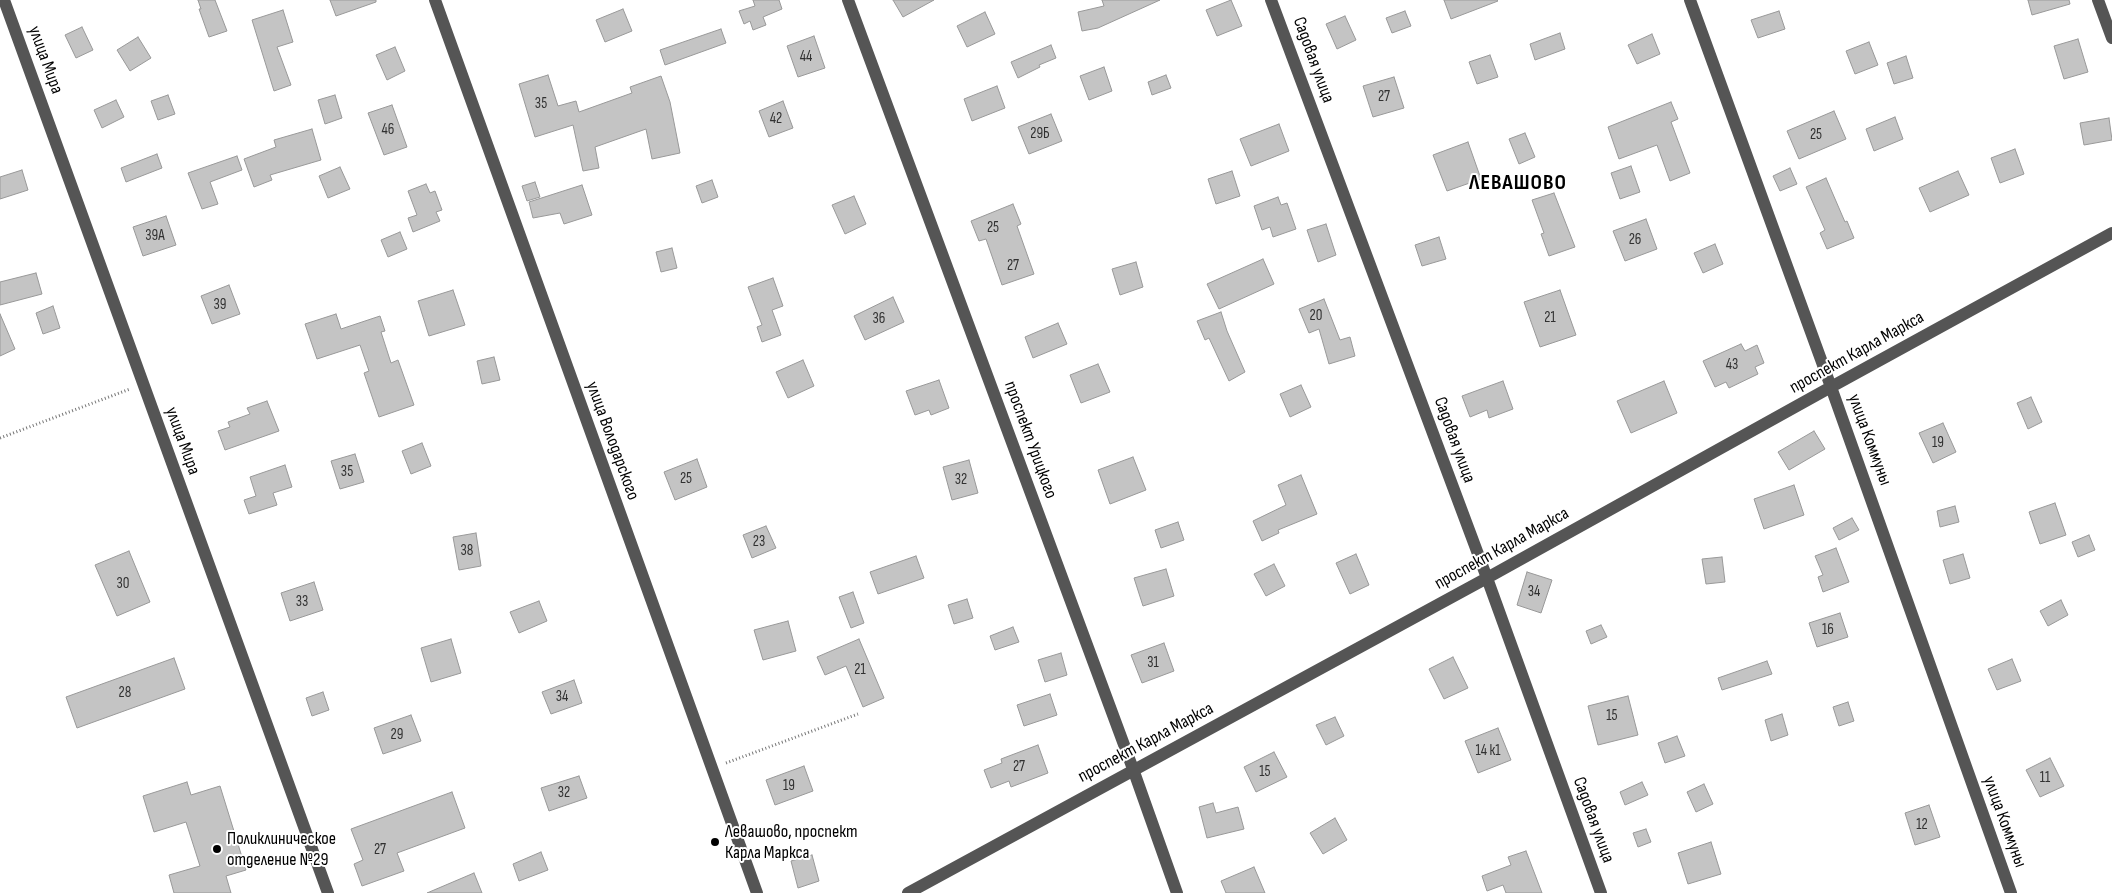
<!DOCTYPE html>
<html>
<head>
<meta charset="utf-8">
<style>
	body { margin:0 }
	canvas { display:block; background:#fff }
</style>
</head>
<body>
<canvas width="2112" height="893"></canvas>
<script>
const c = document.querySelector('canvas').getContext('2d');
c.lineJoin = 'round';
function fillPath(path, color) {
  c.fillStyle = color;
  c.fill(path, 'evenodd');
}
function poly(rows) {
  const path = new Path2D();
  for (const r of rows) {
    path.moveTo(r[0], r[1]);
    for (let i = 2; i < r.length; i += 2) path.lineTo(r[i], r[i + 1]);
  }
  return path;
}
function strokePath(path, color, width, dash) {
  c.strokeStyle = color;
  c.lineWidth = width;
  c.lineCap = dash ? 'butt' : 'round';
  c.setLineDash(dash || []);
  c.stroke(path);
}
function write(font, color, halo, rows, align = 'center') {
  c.font = font + ' "Sofia Sans Condensed",sans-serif';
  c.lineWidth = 4;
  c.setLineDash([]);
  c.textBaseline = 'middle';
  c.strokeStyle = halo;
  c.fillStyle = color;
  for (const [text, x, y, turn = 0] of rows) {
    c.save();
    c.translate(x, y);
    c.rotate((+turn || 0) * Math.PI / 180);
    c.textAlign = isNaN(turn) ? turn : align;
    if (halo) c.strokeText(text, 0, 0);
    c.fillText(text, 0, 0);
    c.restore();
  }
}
const building = poly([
	[198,0,215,0,227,31,209,37,199,9,201,9,198,0],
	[330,0,376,0,376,2,336,16,330,0],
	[753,0,779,0,782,9,763,17,766,25,753,30,750,21,744,24,739,11,755,6,753,0],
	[893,0,934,0,903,17,893,0],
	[1102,0,1160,0,1098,28,1082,31,1078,12,1104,6,1102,0],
	[1231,0,1242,26,1217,36,1206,10,1231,0],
	[1444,0,1497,0,1498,1,1451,19,1444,0],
	[2028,0,2069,0,2070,4,2032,15,2028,0],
	[623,9,632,31,605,42,596,20,623,9],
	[283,10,293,42,277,47,291,85,274,91,252,20,283,10],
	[1405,11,1411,26,1392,33,1386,18,1405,11],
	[1779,11,1785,29,1758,38,1751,20,1779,11],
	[985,12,995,34,967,47,957,26,985,12],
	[1345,16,1356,40,1337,49,1326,24,1345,16],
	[82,27,93,50,76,58,65,35,82,27],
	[721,29,726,43,665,65,660,50,721,29],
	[1560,33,1565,49,1535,60,1530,44,1560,33],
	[1652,34,1660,54,1637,64,1628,45,1652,34],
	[814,36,825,68,798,77,787,46,814,36],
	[138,37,151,58,130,71,117,50,138,37],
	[2078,39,2088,72,2064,79,2054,46,2078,39],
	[1869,42,1878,65,1855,74,1846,51,1869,42],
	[1051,45,1056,58,1039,65,1040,67,1018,78,1011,62,1051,45],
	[395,47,405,71,387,80,376,55,395,47],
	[1490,55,1498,77,1477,84,1469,62,1490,55],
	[1906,56,1913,78,1894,84,1887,63,1906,56],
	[1104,67,1112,91,1089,100,1080,76,1104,67],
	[548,75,558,106,576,101,579,112,632,93,630,87,661,76,670,102,680,153,652,159,646,129,595,147,599,168,583,171,573,125,535,137,519,84,548,75],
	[1166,75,1171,88,1152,95,1148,82,1166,75],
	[1394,77,1404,108,1373,117,1363,86,1394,77],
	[997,86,1005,108,972,121,964,99,997,86],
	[168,95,175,114,158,120,151,101,168,95],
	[335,95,342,118,325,124,318,100,335,95],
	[116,100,124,117,102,128,94,110,116,100],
	[783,101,793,128,769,137,759,111,783,101],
	[1671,102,1678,119,1671,122,1690,173,1670,181,1657,145,1619,159,1608,127,1671,102],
	[392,105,407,147,384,155,368,113,392,105],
	[1834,111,1846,139,1799,159,1787,131,1834,111],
	[1051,114,1062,141,1029,154,1018,127,1051,114],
	[1895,117,1903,139,1874,151,1866,129,1895,117],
	[2109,118,2112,140,2084,145,2080,123,2109,118],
	[1279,124,1289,151,1251,166,1240,139,1279,124],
	[312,129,321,160,270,175,272,180,254,187,244,159,276,147,274,140,312,129],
	[1525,133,1535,157,1519,164,1509,139,1525,133],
	[1468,142,1481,179,1447,191,1433,155,1468,142],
	[2015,149,2024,174,2000,183,1991,158,2015,149],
	[157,154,162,168,126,182,121,168,157,154],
	[237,156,242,170,210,182,218,204,202,209,188,173,237,156],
	[1631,166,1640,192,1620,199,1611,173,1631,166],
	[340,167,350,189,328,198,319,176,340,167],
	[1790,168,1797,184,1780,191,1773,176,1790,168],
	[22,170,28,190,0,199,0,177,22,170],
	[1232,171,1240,196,1216,204,1208,179,1232,171],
	[1958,171,1969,195,1930,212,1919,188,1958,171],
	[1826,178,1845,222,1847,221,1854,238,1827,249,1820,233,1825,230,1806,187,1826,178],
	[712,180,718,197,702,203,696,186,712,180],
	[535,182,540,197,527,201,522,186,535,182],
	[426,184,430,193,435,191,442,210,436,212,440,221,413,232,408,218,417,215,408,191,426,184],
	[582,185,592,215,564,224,560,213,533,218,529,202,582,185],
	[1554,193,1575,247,1549,256,1541,234,1544,233,1532,200,1554,193],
	[854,196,866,224,845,234,832,205,854,196],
	[1278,197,1281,205,1287,203,1296,229,1273,237,1270,227,1262,230,1254,206,1278,197],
	[1013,204,1021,224,1017,226,1034,274,1002,285,986,239,979,241,971,221,1013,204],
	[166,216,176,245,143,256,133,227,166,216],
	[1646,219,1657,249,1625,261,1613,231,1646,219],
	[1326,224,1336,255,1318,262,1307,230,1326,224],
	[400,232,407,249,388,257,381,240,400,232],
	[1439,237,1446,259,1422,266,1415,245,1439,237],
	[1715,244,1723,264,1703,273,1694,253,1715,244],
	[672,248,677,268,661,272,656,252,672,248],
	[1263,259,1274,284,1219,309,1207,284,1263,259],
	[1136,262,1143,287,1120,295,1112,269,1136,262],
	[36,273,42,294,0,305,0,282,36,273],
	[773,278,783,306,772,310,781,335,762,342,757,327,762,325,748,287,773,278],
	[229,285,240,314,212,324,201,296,229,285],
	[453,290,465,325,429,336,418,301,453,290],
	[1560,290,1576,335,1540,347,1524,302,1560,290],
	[893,297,904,322,865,340,854,316,893,297],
	[1324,299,1340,340,1350,337,1355,356,1329,364,1319,329,1309,333,1299,309,1324,299],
	[53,306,60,328,43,334,36,313,53,306],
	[1221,312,1227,331,1245,372,1229,381,1209,338,1205,340,1197,321,1221,312],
	[0,314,15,349,0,356,0,314],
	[336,314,341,329,380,316,385,331,381,332,391,363,398,360,414,405,379,417,364,373,369,371,360,345,317,359,305,324,336,314],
	[1058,323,1067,344,1033,358,1025,337,1058,323],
	[1741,344,1745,351,1757,345,1764,363,1755,367,1758,374,1729,388,1726,382,1715,387,1703,361,1741,344],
	[494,357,500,380,482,384,477,361,494,357],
	[803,360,814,386,788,398,776,372,803,360],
	[1098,364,1110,392,1081,403,1070,375,1098,364],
	[939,380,949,408,931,415,929,410,915,415,906,391,939,380],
	[1503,381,1513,409,1489,418,1487,410,1470,417,1462,396,1503,381],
	[1664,381,1677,413,1631,433,1617,401,1664,381],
	[1301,385,1311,407,1290,417,1280,394,1301,385],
	[2031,397,2042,422,2028,429,2017,403,2031,397],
	[267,401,279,431,225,450,218,431,230,427,228,422,250,414,247,408,267,401],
	[1943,423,1956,452,1933,463,1919,433,1943,423],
	[1814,431,1825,449,1789,470,1778,452,1814,431],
	[422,443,431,466,411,474,402,451,422,443],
	[355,454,364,482,340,489,331,461,355,454],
	[1133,457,1146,490,1110,504,1098,470,1133,457],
	[697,459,707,487,675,500,664,472,697,459],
	[969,460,978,493,952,500,943,467,969,460],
	[285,465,292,487,273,493,277,505,249,514,244,500,256,496,250,477,285,465],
	[1301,475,1317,514,1278,530,1279,533,1262,541,1253,521,1286,505,1278,485,1301,475],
	[1794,485,1804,515,1764,529,1754,499,1794,485],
	[2055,503,2066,535,2040,544,2029,512,2055,503],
	[1955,506,1959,522,1940,527,1937,511,1955,506],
	[1852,518,1859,530,1839,540,1833,528,1852,518],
	[1178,522,1184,540,1161,548,1155,530,1178,522],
	[766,526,776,548,752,558,743,535,766,526],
	[476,533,481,566,459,570,453,537,476,533],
	[2089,535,2095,550,2078,557,2072,542,2089,535],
	[1836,548,1849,582,1823,592,1818,577,1823,575,1815,556,1836,548],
	[129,551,150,602,117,616,95,565,129,551],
	[1356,554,1369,585,1350,594,1336,563,1356,554],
	[1963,554,1970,578,1950,584,1943,560,1963,554],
	[916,556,924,578,878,594,870,572,916,556],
	[1722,557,1725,582,1706,584,1702,559,1722,557],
	[1274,564,1285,586,1266,596,1254,574,1274,564],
	[1166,569,1174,596,1143,606,1134,578,1166,569],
	[1527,572,1552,580,1541,613,1517,605,1527,572],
	[314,582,323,610,290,621,281,593,314,582],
	[853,592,864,623,851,628,839,597,853,592],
	[967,599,973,618,954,624,948,605,967,599],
	[2061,600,2068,615,2048,626,2040,611,2061,600],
	[539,601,547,621,519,633,510,612,539,601],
	[1840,613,1848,637,1817,647,1809,623,1840,613],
	[788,621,796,651,763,660,754,630,788,621],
	[1601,625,1607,637,1591,644,1586,631,1601,625],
	[1013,627,1019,642,995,650,990,636,1013,627],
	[451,639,461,673,431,682,421,648,451,639],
	[859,639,884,698,863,707,846,666,825,675,817,657,859,639],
	[1164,643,1174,671,1142,683,1131,655,1164,643],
	[1061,653,1067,675,1045,682,1038,660,1061,653],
	[1453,657,1468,688,1444,699,1429,669,1453,657],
	[174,658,185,689,77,728,66,697,174,658],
	[2012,659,2021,681,1997,690,1988,669,2012,659],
	[1767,661,1772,674,1722,690,1718,678,1767,661],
	[574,680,582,703,551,714,542,692,574,680],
	[323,692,329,710,312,716,306,698,323,692],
	[1050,694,1057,715,1024,726,1017,705,1050,694],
	[1628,696,1638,735,1598,745,1588,706,1628,696],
	[1848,702,1854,721,1839,726,1833,707,1848,702],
	[1782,714,1788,735,1771,741,1765,720,1782,714],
	[411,715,421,741,383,754,374,728,411,715],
	[1335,717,1344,736,1326,745,1316,725,1335,717],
	[1498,728,1511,760,1478,773,1465,741,1498,728],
	[1677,736,1685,756,1665,763,1658,743,1677,736],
	[1038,745,1048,773,1011,787,1009,781,991,788,984,770,1002,763,1001,759,1038,745],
	[1274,752,1287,777,1256,792,1244,767,1274,752],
	[2050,758,2064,786,2040,797,2026,770,2050,758],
	[804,766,813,791,775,805,766,780,804,766],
	[579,776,587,798,549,811,541,788,579,776],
	[187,782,191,795,220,786,246,870,226,876,231,893,174,893,169,875,200,866,186,822,154,832,143,796,187,782],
	[1642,782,1648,795,1625,805,1620,792,1642,782],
	[1704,784,1713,804,1696,812,1687,792,1704,784],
	[452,792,465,828,397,853,404,871,362,886,354,864,363,860,351,829,452,792],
	[1213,803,1216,813,1238,807,1244,829,1207,838,1199,807,1213,803],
	[1929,805,1940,837,1915,845,1905,813,1929,805],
	[1335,818,1347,840,1323,854,1310,833,1335,818],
	[1646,829,1651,842,1638,847,1633,833,1646,829],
	[1711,842,1721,874,1688,884,1678,853,1711,842],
	[1526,851,1542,893,1506,893,1503,885,1487,891,1482,876,1511,865,1508,857,1526,851],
	[541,852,548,870,519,881,513,864,541,852],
	[812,855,819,881,798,888,791,861,812,855],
	[1254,867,1265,893,1226,893,1221,881,1254,867],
	[474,873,482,893,427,893,474,873]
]);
const path = poly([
	[0,438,130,389],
	[726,763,858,714]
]);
const minor = poly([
	[4,0,328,893],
	[435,0,757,893],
	[848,0,1133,769,1177,893],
	[1271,0,1487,578,1601,893],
	[1690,0,1831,387,2011,893],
	[2098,0,2112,38],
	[908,893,1487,578,1831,387,2112,233]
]);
const markers = [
	[715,842,5,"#000"],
	[217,849,5,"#000"]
];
const numberNames = [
	["44",806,57],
	["27",1384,97],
	["35",541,104],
	["42",776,119],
	["46",388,130],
	["29Б",1040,134],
	["25",1816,135],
	["25",993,228],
	["39А",155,236],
	["26",1635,240],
	["27",1013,266],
	["39",220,305],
	["20",1316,316],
	["21",1550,318],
	["36",879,319],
	["43",1732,365],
	["19",1938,443],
	["35",347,472],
	["25",686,479],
	["32",961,480],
	["23",759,542],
	["38",467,551],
	["30",123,584],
	["34",1534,592],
	["33",302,602],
	["16",1828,630],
	["31",1153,663],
	["21",860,670],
	["28",125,693],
	["34",562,697],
	["15",1612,716],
	["29",397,735],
	["14 к1",1488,751],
	["27",1019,767],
	["15",1265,772],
	["11",2045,778],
	["19",789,786],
	["32",564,793],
	["12",1922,825],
	["27",380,850]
];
const streetNames = [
	["улица Мира",45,60,70],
	["Садовая улица",1313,60,70],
	["проспект Карла Маркса",1857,353,-29],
	["проспект Урицкого",1030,440,70],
	["Садовая улица",1454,440,70],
	["улица Коммуны",1869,440,70],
	["улица Мира",182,441,70],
	["улица Володарского",612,441,70],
	["проспект Карла Маркса",1502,549,-29],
	["проспект Карла Маркса",1146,743,-28],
	["Садовая улица",1593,820,70],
	["улица Коммуны",2004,822,70]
];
const poiNames = [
	["Левашово, проспект",725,832],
	["Карла Маркса",725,853],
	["Поликлиническое",227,839],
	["отделение №29",227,860]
];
const districtNames = [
	["ЛЕВАШОВО",1518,183]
];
fillPath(building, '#c4c4c4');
strokePath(building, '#999', 1);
strokePath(path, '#777', 3, [1, 2.5]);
strokePath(minor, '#555', 12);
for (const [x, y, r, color] of markers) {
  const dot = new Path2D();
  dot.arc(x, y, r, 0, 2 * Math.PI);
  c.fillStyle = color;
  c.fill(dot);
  strokePath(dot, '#fff', 2);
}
write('15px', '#313131', null, numberNames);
write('18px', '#000', '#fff', streetNames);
write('18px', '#000', '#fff', poiNames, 'left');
c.letterSpacing = '1px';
write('bold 22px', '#000', '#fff', districtNames);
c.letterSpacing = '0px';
</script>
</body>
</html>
